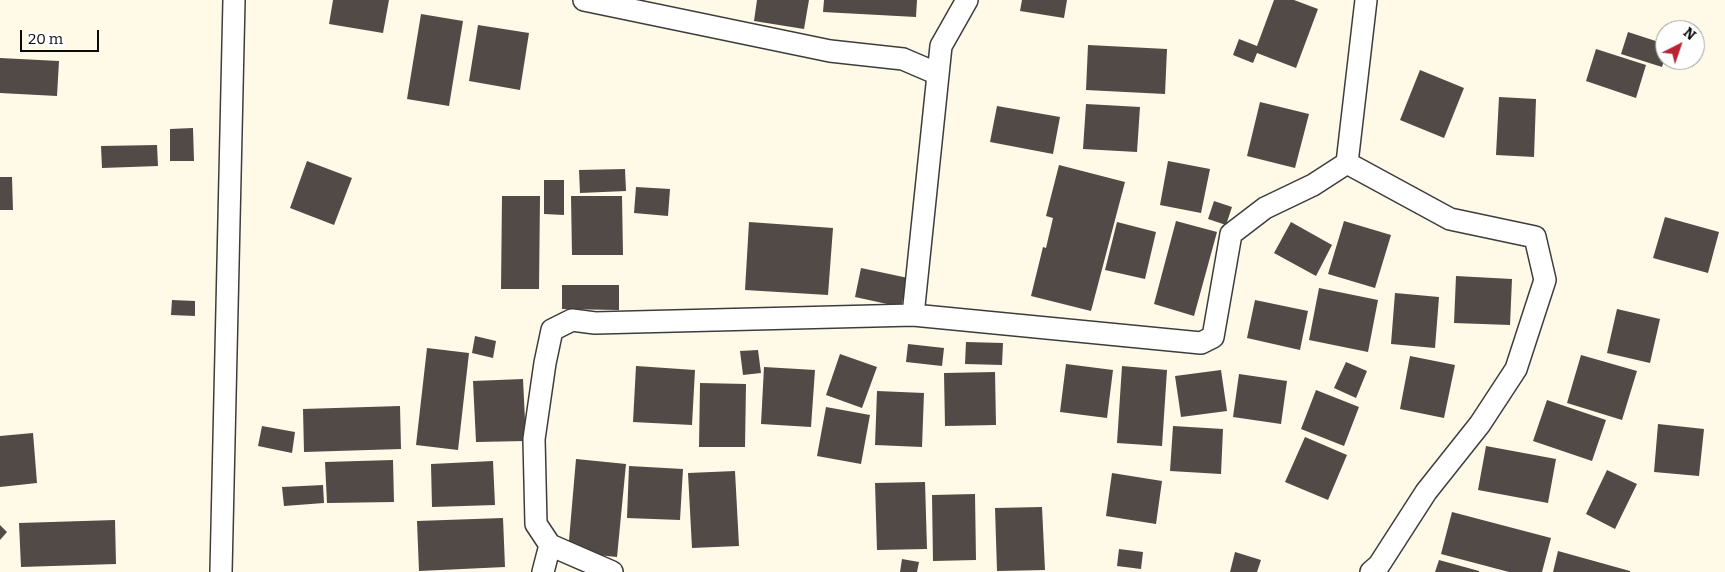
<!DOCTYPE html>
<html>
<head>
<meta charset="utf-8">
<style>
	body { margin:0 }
	#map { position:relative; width:1725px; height:572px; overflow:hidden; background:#fff9e7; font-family:Bitter,serif }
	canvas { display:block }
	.north { position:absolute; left:1655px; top:20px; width:50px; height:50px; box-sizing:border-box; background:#fff; border:1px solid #9d9d9d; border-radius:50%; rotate:41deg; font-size:14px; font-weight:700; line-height:20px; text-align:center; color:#0a0a0a }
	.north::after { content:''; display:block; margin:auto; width:18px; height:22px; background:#b82432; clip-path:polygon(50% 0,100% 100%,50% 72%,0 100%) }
	.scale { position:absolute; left:20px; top:30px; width:79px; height:22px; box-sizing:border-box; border:2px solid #0a0a0a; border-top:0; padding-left:6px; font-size:15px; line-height:18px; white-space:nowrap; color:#0a0a0a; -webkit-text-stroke:4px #fff; paint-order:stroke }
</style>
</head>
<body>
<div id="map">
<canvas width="1725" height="572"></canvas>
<div class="north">N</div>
<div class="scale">20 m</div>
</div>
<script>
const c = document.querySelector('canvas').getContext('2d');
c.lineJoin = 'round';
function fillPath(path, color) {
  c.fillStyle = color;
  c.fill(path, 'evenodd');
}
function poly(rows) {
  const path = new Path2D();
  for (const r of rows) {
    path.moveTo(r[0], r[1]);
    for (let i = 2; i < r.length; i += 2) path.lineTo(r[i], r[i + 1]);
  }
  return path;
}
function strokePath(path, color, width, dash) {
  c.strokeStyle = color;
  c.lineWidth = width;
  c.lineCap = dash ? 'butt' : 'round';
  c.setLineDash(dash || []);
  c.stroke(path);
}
const building = poly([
	[333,0,389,0,383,33,329,24],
	[757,0,809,0,804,29,754,21],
	[824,0,917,0,916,17,823,12],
	[1022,0,1067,0,1064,18,1020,11],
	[1274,0,1294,0,1318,9,1296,68,1257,53,1253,63,1233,55,1239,39,1257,46],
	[421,14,463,21,449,106,407,99],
	[478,25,529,33,520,90,469,81],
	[1628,32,1665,44,1665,58,1662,67,1621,54],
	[1088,45,1167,49,1165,94,1086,90],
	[1596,49,1646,65,1636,98,1586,81],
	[0,58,59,61,57,96,0,93],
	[1420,70,1464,88,1444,138,1400,120],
	[1499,97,1536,99,1534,157,1496,155],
	[1260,102,1309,114,1295,168,1247,156],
	[1086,104,1140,107,1137,152,1083,149],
	[997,106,1060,117,1053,154,990,142],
	[193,128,194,161,170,161,170,129],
	[157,145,158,166,102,168,101,146],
	[307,161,352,178,334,225,290,208],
	[1168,161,1210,169,1201,213,1160,205],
	[1059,165,1125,182,1091,311,1031,296,1043,247,1046,248,1053,218,1046,216],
	[625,169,626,191,580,193,579,170],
	[0,177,12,177,13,210,0,210],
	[544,180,564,180,564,215,544,214],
	[636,187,670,189,668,216,634,213],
	[502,196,540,196,539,289,501,289],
	[571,196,622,196,623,255,572,255],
	[1214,201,1232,207,1226,225,1208,219],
	[1665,217,1719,232,1708,273,1653,258],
	[1176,221,1217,232,1194,316,1154,304],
	[1344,221,1391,235,1375,288,1328,274],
	[749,222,833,228,828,295,745,290],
	[1117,222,1156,232,1145,279,1105,270],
	[1291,222,1332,245,1316,276,1274,253],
	[861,268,908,278,901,307,855,297],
	[1456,276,1512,279,1510,325,1454,323],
	[562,285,619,285,619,310,562,309],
	[1319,288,1378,300,1368,352,1309,340],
	[1395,293,1439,297,1435,348,1391,344],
	[172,300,195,301,195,316,171,315],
	[1255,300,1308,311,1300,350,1247,338],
	[1617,309,1660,319,1650,363,1607,353],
	[475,336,496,341,493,358,472,353],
	[966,342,1003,343,1002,365,965,364],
	[908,344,944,348,942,366,906,362],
	[427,348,469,353,458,450,416,445],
	[758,350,761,373,743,375,740,351],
	[840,354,877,367,862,408,826,395],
	[1581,355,1637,371,1622,420,1567,403],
	[1410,356,1455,365,1444,418,1400,409],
	[1346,362,1367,371,1356,398,1334,388],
	[1066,364,1113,370,1107,418,1060,412],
	[636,366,695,370,692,425,633,422],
	[1122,366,1167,370,1162,446,1117,443],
	[764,367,815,370,811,427,761,424],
	[1221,370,1227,411,1181,417,1175,376],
	[995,372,996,425,945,426,944,373],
	[1239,374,1287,381,1281,424,1233,417],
	[523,379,526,441,476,442,473,381],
	[700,383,746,384,745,447,699,447],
	[1316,390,1359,407,1344,446,1301,429],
	[877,391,924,393,922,447,875,445],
	[1547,400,1606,420,1592,461,1533,441],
	[400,406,401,449,304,452,303,409],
	[826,407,870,415,861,464,817,456],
	[1658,424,1704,429,1699,476,1654,472],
	[262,426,295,432,292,453,258,446],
	[1173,426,1223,429,1221,474,1170,471],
	[33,433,37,483,0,487,0,436],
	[1305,437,1347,455,1328,500,1285,482],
	[1486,446,1556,459,1548,503,1478,490],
	[576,459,626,464,617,557,568,552],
	[393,460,394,502,327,503,325,462],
	[493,461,495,505,432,507,431,464],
	[629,466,683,469,680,520,627,518],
	[1607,470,1637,484,1615,529,1586,514],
	[735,471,739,546,692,548,688,473],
	[1112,473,1162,481,1156,524,1106,516],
	[925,482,927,549,877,550,875,483],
	[323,485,324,503,284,506,282,487],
	[975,494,976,560,933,561,932,495],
	[1042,507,1045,570,997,571,995,508],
	[1452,512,1551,538,1542,572,1509,572,1441,554],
	[503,518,505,567,419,571,417,521],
	[115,520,116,564,21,567,19,523],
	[0,525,7,532,0,540],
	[1119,549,1143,552,1141,569,1117,566],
	[1558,551,1630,571,1630,572,1553,572],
	[1235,552,1261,560,1257,572,1230,572],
	[902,559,919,562,917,572,900,572],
	[1439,560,1479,571,1479,572,1435,572]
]);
const street = poly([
	[584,0,830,51,903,59,938,74],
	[1347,163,1450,219,1535,237,1545,280,1516,369,1480,424,1426,492,1379,565,1371,572],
	[1347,163,1366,0],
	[913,315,941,46,967,0],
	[221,572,234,0],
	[543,572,550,545],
	[612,572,550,545,536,524,534,439,545,363,552,330,572,320,595,323,913,315,1201,343,1213,337,1231,234,1265,208,1313,185,1347,163]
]);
fillPath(building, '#524a46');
strokePath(street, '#3d3d3d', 24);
strokePath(street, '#fff', 21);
</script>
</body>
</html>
